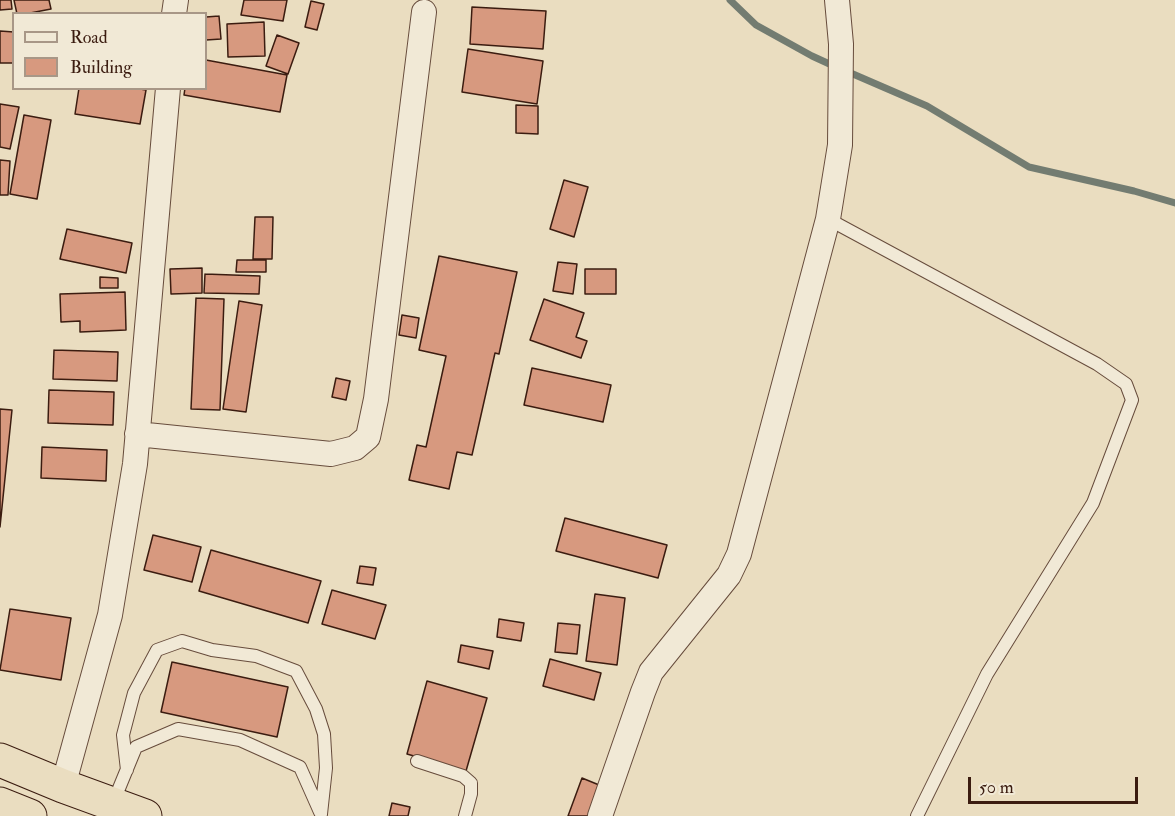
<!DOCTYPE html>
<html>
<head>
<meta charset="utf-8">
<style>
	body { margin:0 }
	#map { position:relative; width:1175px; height:816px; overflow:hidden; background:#eaddc0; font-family:"IM FELL Double Pica",serif }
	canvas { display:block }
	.legend { position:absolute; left:12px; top:12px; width:195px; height:78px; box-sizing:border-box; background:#f1e9d6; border:2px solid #a89787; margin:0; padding:8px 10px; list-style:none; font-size:18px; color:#3b1c10 }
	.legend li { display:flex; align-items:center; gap:12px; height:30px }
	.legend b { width:30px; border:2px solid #a89787 }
	.scale { position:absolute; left:968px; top:777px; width:170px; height:27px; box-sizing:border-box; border:3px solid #3b1c10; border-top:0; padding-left:8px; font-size:18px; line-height:21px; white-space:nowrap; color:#3b1c10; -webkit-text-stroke:4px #f1e9d6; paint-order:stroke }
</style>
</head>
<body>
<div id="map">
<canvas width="1175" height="816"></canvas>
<ul class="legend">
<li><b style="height:8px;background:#f1e9d6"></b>Road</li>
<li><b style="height:16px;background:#d7997f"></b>Building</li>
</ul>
<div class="scale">50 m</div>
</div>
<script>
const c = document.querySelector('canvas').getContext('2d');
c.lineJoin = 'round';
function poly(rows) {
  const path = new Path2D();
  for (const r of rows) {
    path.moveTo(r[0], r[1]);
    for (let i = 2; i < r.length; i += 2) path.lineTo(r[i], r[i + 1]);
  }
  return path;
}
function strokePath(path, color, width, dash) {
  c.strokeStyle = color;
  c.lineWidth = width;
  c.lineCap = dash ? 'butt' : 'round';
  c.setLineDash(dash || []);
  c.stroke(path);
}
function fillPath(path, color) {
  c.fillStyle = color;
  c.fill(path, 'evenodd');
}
const stream = poly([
	[730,0,756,25,812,56,836,67],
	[846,71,927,106,1029,167,1134,191,1175,203]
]);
const building = poly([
	[0,0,11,0,12,9,0,10,0,0],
	[14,0,49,0,51,9,25,14,17,14,14,0],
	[244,0,287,0,283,21,241,15,244,0],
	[311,1,324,4,317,30,305,27,311,1],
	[472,7,546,11,543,49,470,44,472,7],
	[219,16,221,39,206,40,206,17,219,16],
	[264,22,265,56,228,57,227,24,264,22],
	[0,31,14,32,14,63,0,63,0,31],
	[277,35,299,43,288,74,266,66,277,35],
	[468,49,543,61,537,104,462,92,468,49],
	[206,60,287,75,280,112,184,95,185,88,206,88,206,60],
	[79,88,134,88,146,90,140,124,75,114,79,88],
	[0,104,19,107,10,149,0,147,0,104],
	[516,105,538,106,538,134,516,133,516,105],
	[24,115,51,120,37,199,10,194,24,115],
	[0,160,10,161,8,195,0,195,0,160],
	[564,180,588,187,574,237,550,229,564,180],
	[255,217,273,217,272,259,253,259,255,217],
	[67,229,132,243,126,273,60,259,67,229],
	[439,256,517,272,499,354,495,353,472,455,457,452,449,489,409,480,417,445,426,447,446,356,419,350,439,256],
	[237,260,266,260,266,272,236,272,237,260],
	[558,262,577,264,573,294,553,291,558,262],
	[202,268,202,293,171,294,170,269,202,268],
	[585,269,616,269,616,294,585,294,585,269],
	[205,274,260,276,259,294,204,293,205,274],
	[100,277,118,278,118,288,100,288,100,277],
	[125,292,126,330,80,332,80,321,61,322,60,294,125,292],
	[196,298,224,299,220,410,191,409,196,298],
	[544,299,584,313,576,337,587,341,581,358,530,340,544,299],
	[239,301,262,305,246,412,223,409,239,301],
	[402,315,419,318,416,338,399,335,402,315],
	[54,350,118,352,117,381,53,379,54,350],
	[532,368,611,385,603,422,524,405,532,368],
	[336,378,350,381,346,400,332,397,336,378],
	[49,390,114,392,113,425,48,423,49,390],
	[0,409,12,410,0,527,0,409],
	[42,447,107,450,106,481,41,478,42,447],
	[565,518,667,545,658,578,556,551,565,518],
	[153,535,201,547,192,582,144,570,153,535],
	[211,550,321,581,308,623,199,591,211,550],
	[360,566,376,568,373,585,357,583,360,566],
	[332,590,386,605,375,639,322,624,332,590],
	[595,594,625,598,617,665,586,661,595,594],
	[10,609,71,618,61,680,0,670,10,609],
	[499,619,524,623,521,641,497,637,499,619],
	[558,623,580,625,577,654,555,652,558,623],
	[461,645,493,651,489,669,458,662,461,645],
	[550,659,601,673,594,700,543,686,550,659],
	[172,662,288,687,277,737,161,712,172,662],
	[427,681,487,698,466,771,407,754,427,681],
	[582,778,604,787,592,816,568,816,582,778],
	[392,803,410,807,408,816,389,816,392,803]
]);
const service = poly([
	[828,219,1097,364,1126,384,1132,400,1093,503,987,674,917,816],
	[417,761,463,776,471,783,471,794,465,816],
	[127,770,123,735,134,693,157,650,182,641,212,650,256,656,296,671,316,709,324,734,326,768,321,814],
	[113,803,136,747,178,729,240,740,300,767,320,812]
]);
const minor = poly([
	[174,14,176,0],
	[137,434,331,454,355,448,368,437,376,399,424,12],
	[63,786,110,615,135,464,168,88],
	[600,816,643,692,651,672,729,575,739,554,828,219,840,145,841,44,837,0]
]);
const trunk = poly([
	[0,760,63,786,145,816],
	[0,804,30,816]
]);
strokePath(stream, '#737c71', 7);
fillPath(building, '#d7997f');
strokePath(building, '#3b1c10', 1.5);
strokePath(service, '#674c3c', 14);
strokePath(minor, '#674c3c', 26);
strokePath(trunk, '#3b1c10', 35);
strokePath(service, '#f1e9d6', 12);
strokePath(minor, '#f1e9d6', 24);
strokePath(trunk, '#eaddc0', 33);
</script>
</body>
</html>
